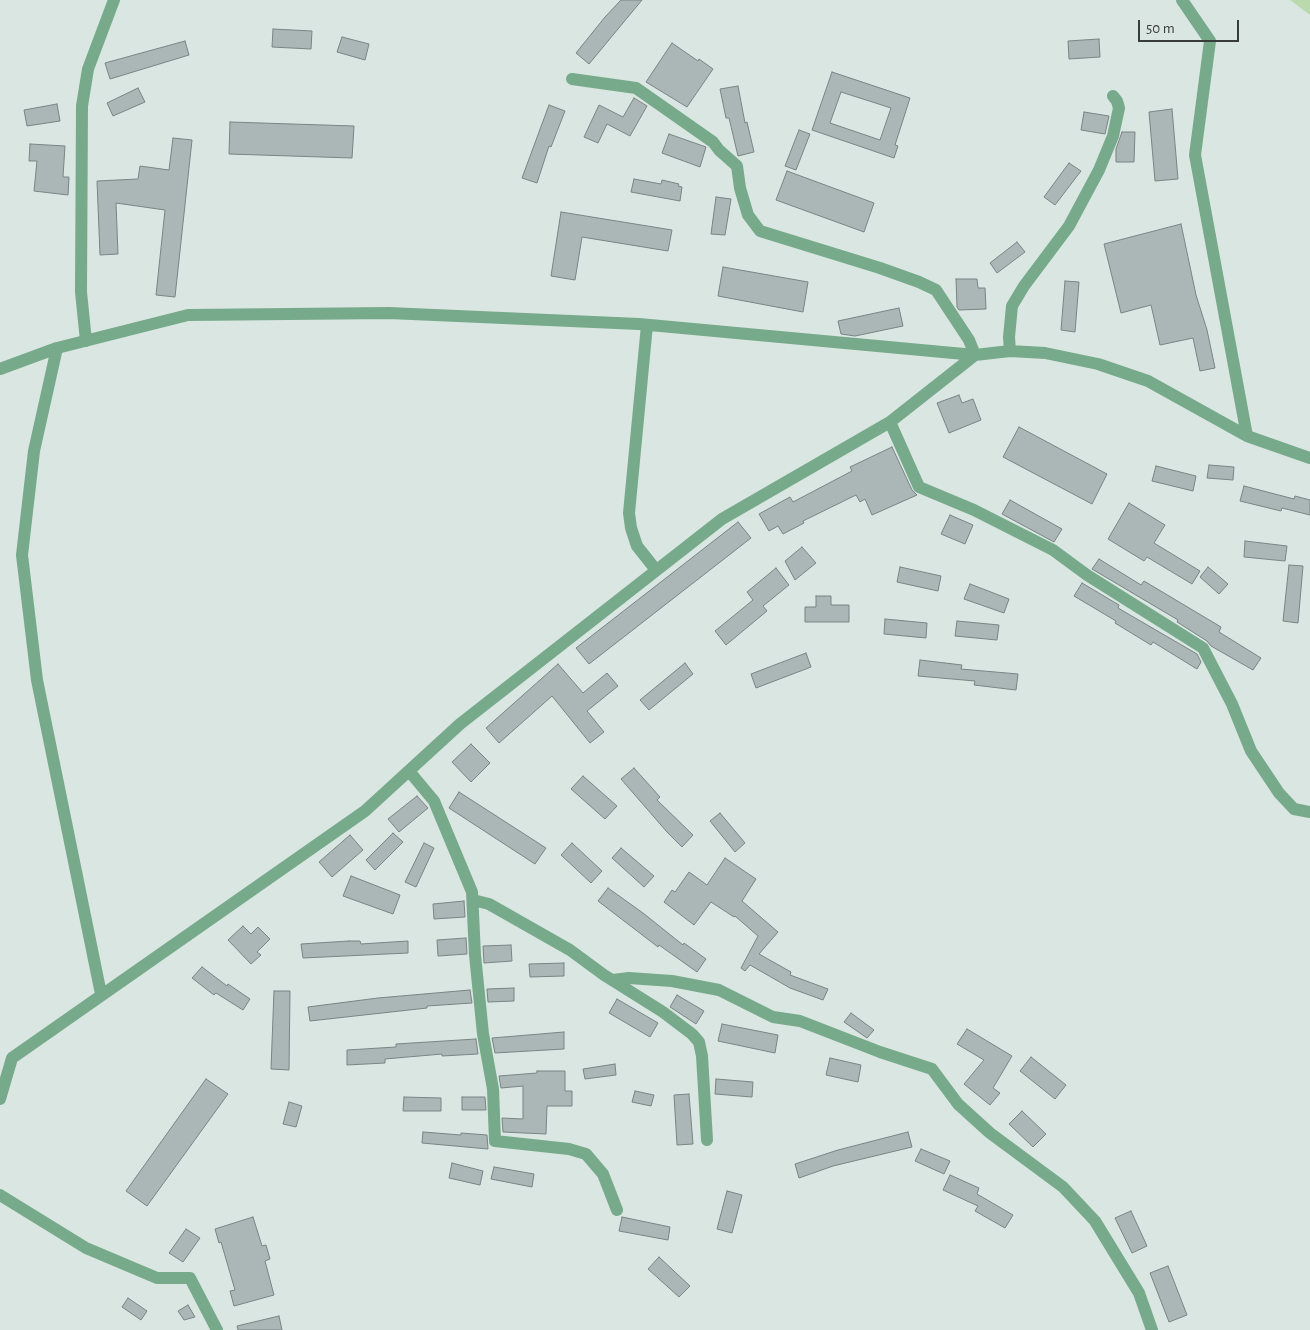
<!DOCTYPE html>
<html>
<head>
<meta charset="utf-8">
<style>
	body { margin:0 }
	#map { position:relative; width:1310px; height:1330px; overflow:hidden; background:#dae6e2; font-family:"Alegreya Sans",sans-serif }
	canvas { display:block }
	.scale { position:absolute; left:1138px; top:20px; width:101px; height:22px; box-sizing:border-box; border:2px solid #383d3b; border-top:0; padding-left:6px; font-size:15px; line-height:18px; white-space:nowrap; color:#383d3b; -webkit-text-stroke:4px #dae6e2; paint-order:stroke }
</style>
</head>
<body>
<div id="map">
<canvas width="1310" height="1330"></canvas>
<div class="scale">50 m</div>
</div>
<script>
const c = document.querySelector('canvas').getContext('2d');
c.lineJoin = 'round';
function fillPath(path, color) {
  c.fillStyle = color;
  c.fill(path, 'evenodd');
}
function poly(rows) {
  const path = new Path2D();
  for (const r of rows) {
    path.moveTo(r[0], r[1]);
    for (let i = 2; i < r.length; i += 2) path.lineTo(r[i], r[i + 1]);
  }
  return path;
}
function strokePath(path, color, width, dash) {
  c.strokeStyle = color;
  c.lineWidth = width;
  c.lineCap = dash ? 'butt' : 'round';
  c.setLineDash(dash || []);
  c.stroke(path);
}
const green = poly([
	[1290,0,1310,0,1310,15]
]);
const building = poly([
	[621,0,642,0,589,64,576,53,605,17,621,0],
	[273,29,312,31,311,49,272,47,273,29],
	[342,37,369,44,365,60,337,52,342,37],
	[1099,39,1100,57,1069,59,1068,41,1099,39],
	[185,41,189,55,110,79,105,63,185,41],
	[672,43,698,61,699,59,713,69,687,107,646,82,672,43],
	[832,72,910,98,895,145,898,146,894,158,812,130,832,72],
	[841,92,891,108,880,140,830,123,841,92],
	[738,86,745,123,747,122,754,152,738,156,729,118,726,118,720,89,738,86],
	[138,88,145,102,113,116,107,103,138,88],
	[634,98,647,106,630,136,607,124,598,143,584,137,599,105,623,117,634,98],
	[57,104,60,121,27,126,24,110,57,104],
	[549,105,565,111,551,147,549,146,537,183,522,178,549,105],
	[1172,109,1178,179,1155,181,1149,112,1172,109],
	[1084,112,1109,116,1105,134,1081,130,1084,112],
	[230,122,354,126,352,158,229,154,230,122],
	[799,130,810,134,796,170,785,166,799,130],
	[1122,132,1135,132,1134,162,1116,162,1116,149,1122,132],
	[669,134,706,147,700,167,662,153,669,134],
	[173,138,192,140,175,297,156,295,165,210,116,203,118,254,100,255,97,181,138,179,140,166,169,170,173,138],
	[30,144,65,146,63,177,69,177,68,195,34,191,37,161,29,161,30,144],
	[1069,163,1081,171,1055,205,1044,197,1069,163],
	[787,171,874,203,864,232,776,200,787,171],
	[634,179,661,184,662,180,679,184,678,186,682,187,680,201,631,192,634,179],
	[716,197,731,199,725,235,711,234,716,197],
	[561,212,672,230,668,251,582,237,575,280,551,276,561,212],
	[1181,224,1196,295,1207,330,1215,368,1200,371,1193,338,1160,345,1151,305,1121,313,1104,244,1181,224],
	[1017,242,1025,252,997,273,990,263,1017,242],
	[723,267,808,282,803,312,718,296,723,267],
	[956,279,977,279,978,288,985,288,986,309,959,310,957,307,956,279],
	[1065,281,1079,282,1075,332,1061,330,1065,281],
	[899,308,903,326,855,336,841,334,838,321,899,308],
	[959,395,962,403,973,399,981,420,949,433,937,403,959,395],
	[1019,427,1107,474,1092,504,1003,457,1019,427],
	[892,447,912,490,917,495,872,515,865,499,860,502,856,495,803,521,804,523,783,534,778,526,769,531,759,514,790,497,793,502,852,471,850,467,892,447],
	[1209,465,1234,467,1233,480,1207,478,1209,465],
	[1156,466,1196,476,1193,491,1152,481,1156,466],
	[1244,486,1294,499,1295,496,1310,500,1310,515,1282,508,1281,511,1240,501,1244,486],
	[1010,500,1062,529,1054,542,1002,514,1010,500],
	[1129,503,1165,525,1154,543,1200,571,1192,584,1147,557,1144,561,1108,539,1129,503],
	[950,515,973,525,965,544,941,534,950,515],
	[738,522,751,538,589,664,576,648,738,522],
	[1245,541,1287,546,1285,561,1244,557,1245,541],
	[802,547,816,563,795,580,785,561,802,547],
	[1099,559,1141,585,1144,581,1221,627,1219,632,1261,658,1253,670,1211,646,1207,641,1177,622,1178,620,1092,569,1099,559],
	[1289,565,1303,566,1298,623,1283,621,1289,565],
	[900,567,941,576,938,591,897,582,900,567],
	[1208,567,1228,584,1219,594,1200,577,1208,567],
	[776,568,789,585,763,606,767,611,726,645,715,631,753,600,747,592,776,568],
	[1082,583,1119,605,1118,608,1197,654,1201,662,1197,669,1153,642,1151,645,1115,623,1116,621,1074,596,1082,583],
	[970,584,1009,599,1004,613,964,599,970,584],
	[816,596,831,596,831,605,849,605,849,622,805,622,805,607,816,607,816,596],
	[885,619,927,623,926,638,884,634,885,619],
	[957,621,999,625,997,640,955,636,957,621],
	[806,653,811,667,756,688,751,674,806,653],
	[920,660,962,665,961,669,1018,674,1016,690,974,685,975,681,918,676,920,660],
	[685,663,693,674,649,710,640,700,685,663],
	[558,664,583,693,607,673,618,686,587,711,604,732,590,743,552,696,499,743,486,728,558,664],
	[471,744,490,763,471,782,452,762,471,744],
	[634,768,660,797,657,800,693,835,682,847,667,832,621,779,634,768],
	[583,776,617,806,605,819,571,789,583,776],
	[459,792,546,848,535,864,449,808,459,792],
	[417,796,428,808,399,832,388,819,417,796],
	[720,813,745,843,735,852,710,821,720,813],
	[393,833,403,842,375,870,366,860,393,833],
	[350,835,363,850,332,877,319,862,350,835],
	[424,843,434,848,416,887,405,882,424,843],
	[572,843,602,871,591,883,561,855,572,843],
	[621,848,654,876,644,887,612,858,621,848],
	[725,858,756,879,742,901,778,932,759,954,791,972,790,975,828,989,823,1000,790,988,750,965,745,971,741,968,758,936,735,916,734,917,711,902,694,925,664,902,672,890,675,892,689,872,707,885,725,858],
	[351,876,400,895,393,914,343,896,351,876],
	[608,888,643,913,683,945,684,943,706,959,697,972,659,945,658,947,598,901,608,888],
	[464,901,465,917,434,919,433,904,464,901],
	[243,926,251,934,258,927,270,939,257,952,261,955,251,964,228,940,243,926],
	[466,938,467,954,438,956,437,940,466,938],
	[349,941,360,941,361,944,408,941,408,953,303,958,301,944,349,941],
	[511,945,512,961,484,963,483,946,511,945],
	[564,963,564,976,530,977,529,964,564,963],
	[202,967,227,986,228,984,250,999,243,1010,216,993,214,995,192,978,202,967],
	[514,988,514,1001,488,1002,487,989,514,988],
	[470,990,472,1003,427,1006,427,1008,310,1021,308,1007,378,998,470,990],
	[274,991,290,991,289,1070,271,1069,274,991],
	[677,995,704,1011,696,1024,670,1007,677,995],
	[617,999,658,1023,650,1037,609,1013,617,999],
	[851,1013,874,1030,867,1038,844,1022,851,1013],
	[722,1024,778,1035,775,1053,718,1041,722,1024],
	[967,1029,1012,1056,993,1088,1000,1093,990,1105,964,1084,984,1060,957,1044,967,1029],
	[564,1032,564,1049,495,1053,492,1038,564,1032],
	[476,1039,478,1054,442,1056,442,1054,385,1059,385,1063,347,1065,347,1050,396,1047,396,1044,476,1039],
	[1031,1057,1066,1085,1055,1099,1020,1071,1031,1057],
	[830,1058,861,1065,858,1082,826,1075,830,1058],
	[615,1064,616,1075,585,1079,583,1069,615,1064],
	[537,1071,565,1071,565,1091,572,1091,572,1106,547,1106,546,1134,503,1132,502,1118,523,1119,523,1086,501,1088,499,1076,537,1073,537,1071],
	[206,1079,228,1094,147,1206,126,1191,206,1079],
	[716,1079,753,1082,752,1097,715,1094,716,1079],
	[635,1091,654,1095,651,1106,632,1102,635,1091],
	[689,1094,693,1144,677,1145,674,1095,689,1094],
	[404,1097,441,1098,441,1111,403,1111,404,1097],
	[462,1097,485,1097,486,1110,462,1110,462,1097],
	[289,1102,302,1106,296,1127,283,1124,289,1102],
	[1022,1111,1046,1134,1033,1147,1009,1124,1022,1111],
	[423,1132,461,1135,461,1133,487,1135,488,1149,422,1143,423,1132],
	[908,1132,912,1147,833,1166,799,1178,795,1164,838,1150,908,1132],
	[921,1149,950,1161,944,1174,915,1161,921,1149],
	[452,1163,483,1171,480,1185,449,1178,452,1163],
	[494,1167,534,1174,532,1187,491,1179,494,1167],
	[950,1175,979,1188,977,1194,1013,1215,1005,1228,975,1211,978,1206,943,1190,950,1175],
	[727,1191,742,1195,732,1233,717,1229,727,1191],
	[1131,1211,1147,1246,1132,1253,1115,1218,1131,1211],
	[253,1217,262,1246,266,1245,270,1259,265,1261,274,1295,234,1306,230,1291,235,1290,221,1242,219,1243,215,1229,253,1217],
	[622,1217,670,1227,668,1240,619,1231,622,1217],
	[186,1229,200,1238,183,1262,169,1253,186,1229],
	[659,1257,690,1286,679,1297,648,1269,659,1257],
	[1168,1266,1187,1315,1169,1322,1150,1273,1168,1266],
	[128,1298,147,1311,141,1320,122,1307,128,1298],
	[188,1305,195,1317,184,1320,178,1311,188,1305],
	[279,1316,282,1330,238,1330,237,1326,279,1316]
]);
const minor = poly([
	[1182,0,1210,41,1195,155,1247,436],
	[572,79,636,88,713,142,719,150,737,166,740,188,748,215,760,231,880,268,919,282,936,290,969,340,975,355],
	[647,325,629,513,631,528,637,546,656,570],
	[86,341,81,292,82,106,88,69,114,0],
	[57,348,34,451,22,555,37,680,101,994],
	[1010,351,1009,337,1012,306,1024,286,1069,226,1099,170,1113,136,1119,108,1117,101,1113,96],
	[0,369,57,348,188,315,389,313,639,324,975,355,1010,351,1045,353,1098,364,1148,381,1247,436,1310,458],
	[890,422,919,487,974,510,1053,550,1087,575,1203,648,1232,704,1251,751,1279,793,1294,809,1310,812],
	[409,771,434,801,472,892,475,955,483,1034,493,1089,495,1141,569,1149,586,1154,603,1174,617,1210],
	[473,900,489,904,570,950,604,975,663,1012,692,1034,699,1042,702,1056,707,1140],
	[613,980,629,978,672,981,719,990,773,1017,800,1021,880,1052,932,1069,958,1104,990,1133,1063,1187,1095,1221,1139,1293,1152,1330],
	[0,1099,12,1058,365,811,460,724,722,519,890,422,975,355],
	[0,1195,86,1248,157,1278,190,1278,217,1330]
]);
fillPath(green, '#badaad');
fillPath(building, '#abb6b6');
strokePath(building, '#798484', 1);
strokePath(minor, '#77aa8a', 12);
</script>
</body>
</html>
